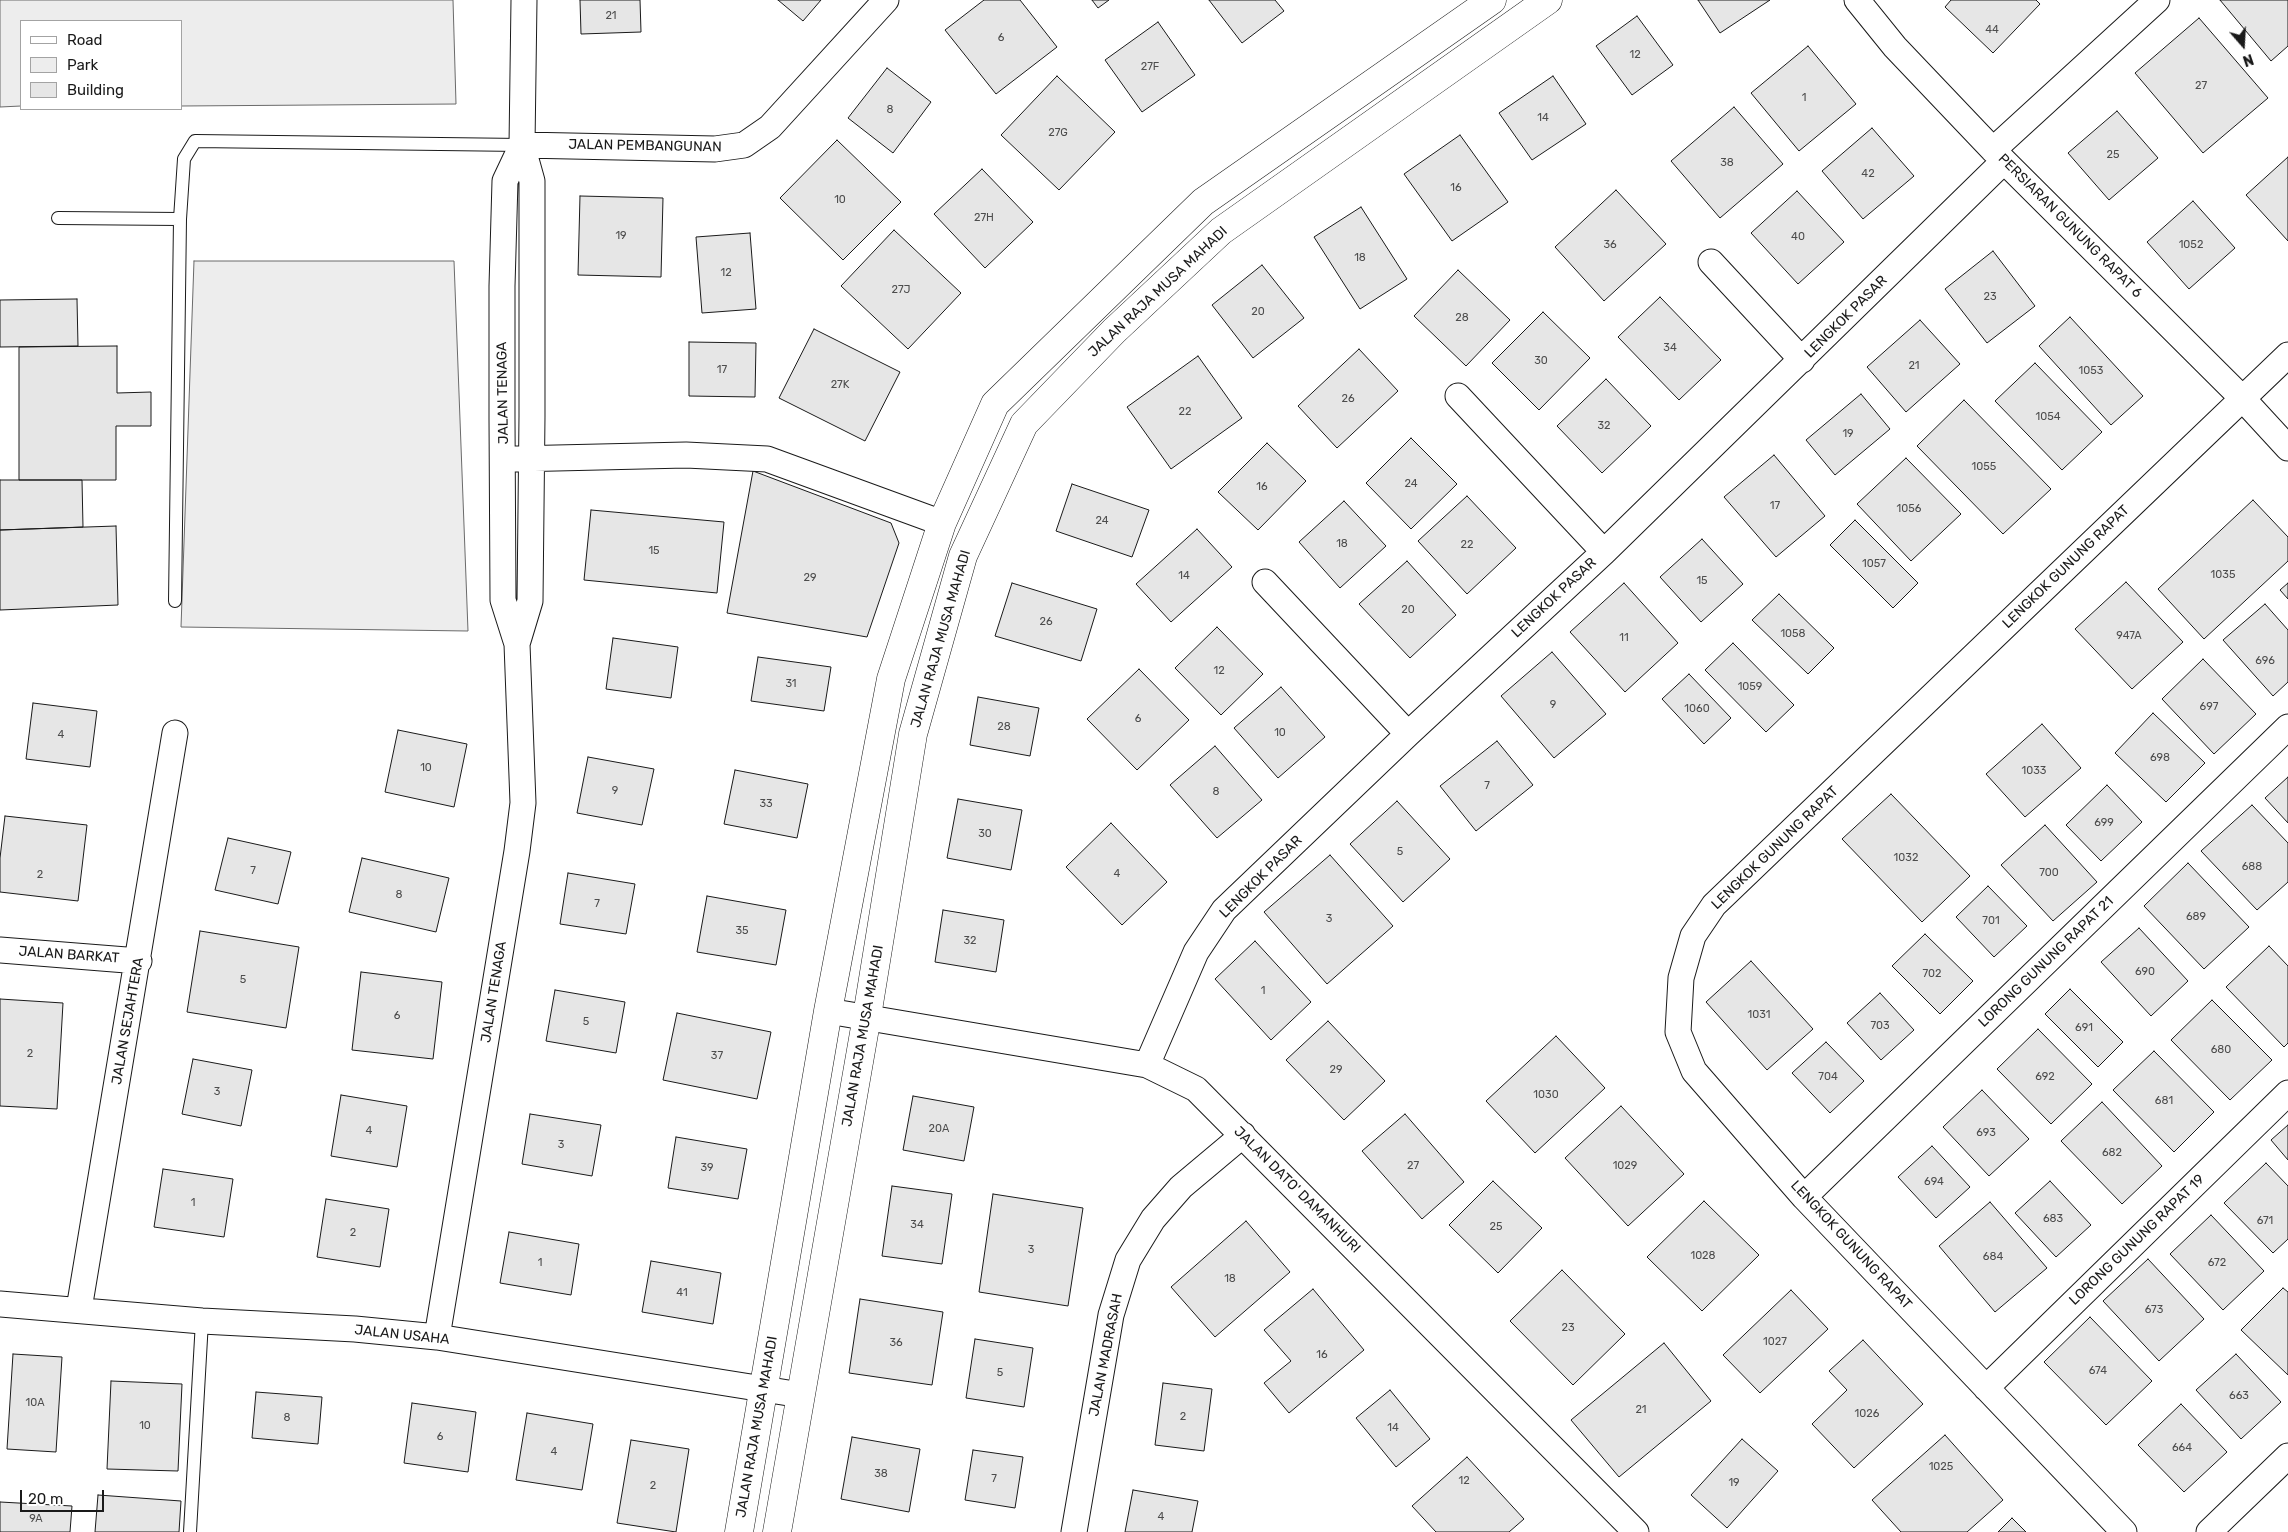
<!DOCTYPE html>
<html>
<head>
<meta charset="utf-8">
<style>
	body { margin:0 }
	#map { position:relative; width:2288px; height:1532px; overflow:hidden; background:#fff; font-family:Rubik,sans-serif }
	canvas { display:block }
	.legend { position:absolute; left:20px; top:20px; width:162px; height:90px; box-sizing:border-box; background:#fff; border:1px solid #a3a3a3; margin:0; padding:6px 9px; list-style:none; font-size:15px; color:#1a1a1a }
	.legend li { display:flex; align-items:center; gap:10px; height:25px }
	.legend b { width:25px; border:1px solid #a3a3a3 }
	.north { position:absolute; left:2218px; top:20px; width:50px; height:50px; -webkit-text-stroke:4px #fff; paint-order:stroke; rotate:161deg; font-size:14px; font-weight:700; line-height:20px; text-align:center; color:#1a1a1a }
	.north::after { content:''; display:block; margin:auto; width:18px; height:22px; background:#1a1a1a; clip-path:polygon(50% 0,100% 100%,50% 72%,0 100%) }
	.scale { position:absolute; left:20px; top:1490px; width:84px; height:22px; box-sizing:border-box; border:2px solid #1a1a1a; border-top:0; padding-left:6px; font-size:15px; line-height:18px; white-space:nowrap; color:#1a1a1a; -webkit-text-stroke:4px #fff; paint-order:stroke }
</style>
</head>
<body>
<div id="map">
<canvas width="2288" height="1532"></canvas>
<ul class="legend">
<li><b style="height:6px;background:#fff"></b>Road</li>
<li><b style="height:14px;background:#ededed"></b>Park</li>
<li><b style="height:14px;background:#e6e6e6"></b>Building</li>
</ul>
<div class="north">N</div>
<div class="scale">20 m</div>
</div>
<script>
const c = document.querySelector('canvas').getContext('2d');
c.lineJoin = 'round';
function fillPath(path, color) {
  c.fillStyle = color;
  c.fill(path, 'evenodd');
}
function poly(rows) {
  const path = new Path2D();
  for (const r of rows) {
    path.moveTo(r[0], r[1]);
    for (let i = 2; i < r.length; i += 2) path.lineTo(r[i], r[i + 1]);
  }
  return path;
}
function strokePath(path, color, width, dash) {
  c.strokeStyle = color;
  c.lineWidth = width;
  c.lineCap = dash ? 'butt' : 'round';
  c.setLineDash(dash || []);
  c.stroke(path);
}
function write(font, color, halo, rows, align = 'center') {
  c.font = font + ' Rubik,sans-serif';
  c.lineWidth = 4;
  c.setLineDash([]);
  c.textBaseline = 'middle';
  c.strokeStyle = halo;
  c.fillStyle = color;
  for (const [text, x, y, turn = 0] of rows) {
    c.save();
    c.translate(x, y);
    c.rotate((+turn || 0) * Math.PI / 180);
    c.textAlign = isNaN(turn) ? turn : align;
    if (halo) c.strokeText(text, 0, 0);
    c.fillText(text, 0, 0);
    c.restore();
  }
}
const green = poly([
	[0,0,453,0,456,104,181,106,181,21,21,21,21,106,0,107,0,0],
	[194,261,454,261,468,631,181,627,194,261]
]);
const building = poly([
	[580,0,640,0,641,32,581,34,580,0],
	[778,0,821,0,803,21,778,0],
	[984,0,1020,0,1057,47,996,94,945,30,984,0],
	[1092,0,1109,0,1098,8,1092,0],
	[1209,0,1275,0,1284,11,1242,43,1209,0],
	[1698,0,1770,0,1720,33,1698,0],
	[1951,0,2036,0,2040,4,1993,53,1945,7,1951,0],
	[2220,0,2288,0,2288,46,2271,61,2220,0],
	[1637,16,1673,65,1632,95,1596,46,1637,16],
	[2199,18,2268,98,2203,153,2135,73,2199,18],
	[1158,22,1195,75,1142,112,1105,60,1158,22],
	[1808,46,1856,104,1799,151,1751,93,1808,46],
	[887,68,931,102,893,153,848,118,887,68],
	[1057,76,1115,132,1059,190,1001,135,1057,76],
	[1553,76,1586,124,1532,160,1499,113,1553,76],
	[1734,107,1783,164,1720,218,1671,161,1734,107],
	[2117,111,2158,158,2109,200,2068,153,2117,111],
	[1872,128,1914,176,1863,219,1822,171,1872,128],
	[1460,135,1508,202,1452,241,1404,174,1460,135],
	[837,140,901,202,843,260,780,198,837,140],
	[2288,157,2288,241,2246,195,2288,157],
	[982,169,1033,222,985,268,934,214,982,169],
	[1616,190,1666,244,1604,301,1555,247,1616,190],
	[1797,191,1844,242,1798,284,1751,233,1797,191],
	[580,196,663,198,661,277,578,275,580,196],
	[2193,201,2235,248,2189,289,2147,242,2193,201],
	[1361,207,1407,279,1360,309,1314,237,1361,207],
	[894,230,961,293,908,349,841,286,894,230],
	[750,233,756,309,702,313,696,237,750,233],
	[1993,251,2035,306,1987,343,1945,289,1993,251],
	[1262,265,1304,318,1253,358,1212,305,1262,265],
	[1458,270,1510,320,1466,366,1414,316,1458,270],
	[1660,297,1721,360,1679,400,1618,337,1660,297],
	[77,299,78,346,0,347,0,300,77,299],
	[1543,312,1590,358,1539,410,1492,363,1543,312],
	[2070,317,2143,396,2111,425,2039,346,2070,317],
	[1920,320,1960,364,1906,412,1867,367,1920,320],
	[814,329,900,372,865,441,779,398,814,329],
	[689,342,756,343,755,397,689,396,689,342],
	[117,346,117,393,151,392,151,426,116,426,116,480,19,480,19,347,117,346],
	[1359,349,1398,391,1337,448,1298,406,1359,349],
	[1198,356,1242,418,1171,469,1127,407,1198,356],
	[2035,363,2102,432,2062,470,1995,401,2035,363],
	[1606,379,1651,426,1602,473,1557,426,1606,379],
	[1861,394,1890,429,1835,475,1806,440,1861,394],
	[1964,400,2051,489,2003,534,1917,446,1964,400],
	[1411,438,1457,484,1411,529,1366,483,1411,438],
	[1267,443,1306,481,1258,530,1218,492,1267,443],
	[1774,455,1825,516,1776,557,1724,497,1774,455],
	[1906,458,1961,514,1911,561,1857,504,1906,458],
	[753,471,891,523,899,543,867,637,727,613,753,471],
	[0,480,82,480,83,527,0,530,0,480],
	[1072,484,1149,510,1132,557,1056,531,1072,484],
	[1467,496,1516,548,1467,594,1418,541,1467,496],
	[2253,500,2288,537,2288,561,2204,639,2158,589,2253,500],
	[1344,501,1386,546,1340,588,1299,542,1344,501],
	[591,510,724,522,717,593,584,580,591,510],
	[1855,520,1918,583,1893,608,1830,545,1855,520],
	[116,526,118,605,0,610,0,530,116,526],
	[1197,529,1232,567,1171,622,1136,584,1197,529],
	[1702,539,1743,584,1701,622,1660,577,1702,539],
	[1407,561,1456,615,1410,658,1359,604,1407,561],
	[2126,582,2183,642,2132,689,2075,629,2126,582],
	[1012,583,1097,609,1081,661,995,636,1012,583],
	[1624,583,1678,643,1625,692,1570,632,1624,583],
	[2288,583,2288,599,2280,590,2288,583],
	[1779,594,1834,648,1808,674,1752,620,1779,594],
	[2265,604,2288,630,2288,682,2273,696,2223,640,2265,604],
	[1217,627,1263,674,1221,715,1175,668,1217,627],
	[613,638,678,647,671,698,606,689,613,638],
	[1733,643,1794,705,1766,732,1705,670,1733,643],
	[1552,652,1606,714,1554,758,1501,696,1552,652],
	[758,657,831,667,824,711,751,701,758,657],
	[2203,659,2256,714,2214,754,2162,699,2203,659],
	[1139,669,1189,720,1137,770,1087,719,1139,669],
	[1689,674,1731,718,1704,744,1662,699,1689,674],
	[1281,687,1325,737,1278,778,1234,728,1281,687],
	[978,697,1039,708,1030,756,970,745,978,697],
	[33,703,97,711,90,767,26,759,33,703],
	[2153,713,2205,763,2166,802,2115,753,2153,713],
	[2042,724,2081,768,2025,817,1986,774,2042,724],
	[398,730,467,744,454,807,385,792,398,730],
	[1497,741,1533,785,1476,831,1440,786,1497,741],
	[1215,746,1262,800,1217,838,1170,785,1215,746],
	[588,757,654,769,642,825,577,813,588,757],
	[735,770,808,784,797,838,724,824,735,770],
	[2288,777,2288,823,2265,798,2288,777],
	[2107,785,2142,822,2101,861,2066,825,2107,785],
	[1891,794,1970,876,1922,922,1842,839,1891,794],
	[958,799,1022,810,1011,870,947,858,958,799],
	[1397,801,1450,859,1403,902,1350,844,1397,801],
	[2252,805,2288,843,2288,882,2257,910,2201,851,2252,805],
	[5,816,87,825,78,901,0,892,0,858,5,816],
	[1111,823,1167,882,1122,925,1066,867,1111,823],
	[2045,825,2097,882,2053,921,2001,865,2045,825],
	[228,838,291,852,278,904,215,890,228,838],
	[1330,855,1393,926,1327,984,1264,912,1330,855],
	[362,858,449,878,436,932,349,912,362,858],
	[2188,863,2249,927,2204,969,2144,906,2188,863],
	[568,873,635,884,626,934,560,924,568,873],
	[1988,886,2027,926,1994,957,1956,917,1988,886],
	[707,896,786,910,776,965,697,952,707,896],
	[943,910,1004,920,996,972,935,962,943,910],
	[2139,928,2188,981,2151,1016,2101,962,2139,928],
	[200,931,299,947,286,1028,187,1012,200,931],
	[1925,934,1973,981,1940,1014,1892,966,1925,934],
	[1255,941,1311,1002,1271,1040,1215,979,1255,941],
	[2269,946,2288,966,2288,1043,2284,1047,2226,987,2269,946],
	[1751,961,1813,1029,1767,1070,1706,1002,1751,961],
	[361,972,442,982,433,1059,352,1050,361,972],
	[2070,989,2123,1042,2098,1067,2045,1014,2070,989],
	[555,990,625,1002,616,1053,546,1041,555,990],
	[1880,993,1914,1030,1881,1060,1847,1023,1880,993],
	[0,999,63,1003,57,1109,0,1106,0,999],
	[2212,1000,2272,1060,2230,1100,2171,1040,2212,1000],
	[677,1013,771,1032,757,1099,663,1080,677,1013],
	[1328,1021,1385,1081,1344,1120,1286,1060,1328,1021],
	[2038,1029,2092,1084,2051,1124,1997,1069,2038,1029],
	[1556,1036,1605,1088,1535,1153,1486,1101,1556,1036],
	[1826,1042,1864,1081,1830,1113,1792,1073,1826,1042],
	[2154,1051,2214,1112,2174,1152,2113,1090,2154,1051],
	[193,1059,252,1070,241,1126,182,1114,193,1059],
	[1982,1090,2029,1139,1989,1176,1943,1127,1982,1090],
	[341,1095,407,1106,397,1167,331,1156,341,1095],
	[913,1096,974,1107,964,1161,903,1150,913,1096],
	[2102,1102,2162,1166,2122,1204,2061,1141,2102,1102],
	[1621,1106,1684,1174,1628,1226,1565,1158,1621,1106],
	[530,1114,601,1125,592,1176,522,1164,530,1114],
	[1405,1114,1464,1182,1422,1219,1362,1151,1405,1114],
	[2288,1125,2288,1160,2271,1140,2288,1125],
	[676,1137,747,1149,738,1199,668,1188,676,1137],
	[1932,1146,1970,1187,1936,1218,1898,1177,1932,1146],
	[2266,1163,2288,1186,2288,1239,2273,1253,2224,1203,2266,1163],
	[163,1169,233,1179,224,1237,154,1227,163,1169],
	[1493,1181,1542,1228,1498,1273,1449,1225,1493,1181],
	[2050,1181,2091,1225,2056,1257,2015,1213,2050,1181],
	[892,1186,952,1194,942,1264,882,1256,892,1186],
	[993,1194,1083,1208,1068,1306,979,1292,993,1194],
	[326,1199,389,1209,380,1267,317,1257,326,1199],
	[1704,1201,1759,1255,1702,1311,1647,1257,1704,1201],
	[1990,1202,2047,1268,1995,1312,1939,1246,1990,1202],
	[2211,1215,2264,1271,2223,1310,2170,1254,2211,1215],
	[1246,1221,1290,1272,1215,1337,1171,1287,1246,1221],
	[509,1232,579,1244,571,1295,500,1283,509,1232],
	[2148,1259,2204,1319,2159,1361,2103,1301,2148,1259],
	[651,1261,721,1273,713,1324,642,1312,651,1261],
	[1562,1270,1625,1334,1573,1385,1510,1321,1562,1270],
	[2283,1288,2288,1292,2288,1375,2241,1330,2283,1288],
	[1313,1289,1364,1350,1289,1413,1264,1383,1291,1361,1264,1330,1313,1289],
	[1791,1290,1828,1329,1760,1393,1723,1355,1791,1290],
	[860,1299,943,1312,932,1385,849,1373,860,1299],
	[2090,1317,2152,1381,2106,1425,2044,1362,2090,1317],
	[975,1339,1033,1348,1024,1407,966,1398,975,1339],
	[1863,1340,1923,1404,1854,1468,1812,1424,1847,1390,1829,1371,1863,1340],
	[1664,1343,1711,1401,1619,1477,1571,1420,1664,1343],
	[13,1354,62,1357,56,1452,7,1449,13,1354],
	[2236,1354,2281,1402,2241,1439,2196,1390,2236,1354],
	[111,1381,182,1384,178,1471,107,1469,111,1381],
	[1163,1383,1212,1389,1204,1451,1155,1445,1163,1383],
	[1390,1390,1430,1439,1396,1467,1356,1418,1390,1390],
	[256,1392,322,1397,318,1444,252,1438,256,1392],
	[412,1403,476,1412,468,1472,404,1463,412,1403],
	[2181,1404,2227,1452,2184,1492,2138,1445,2181,1404],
	[527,1413,593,1424,582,1490,516,1480,527,1413],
	[1945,1435,2003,1500,1967,1532,1901,1532,1872,1500,1945,1435],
	[852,1437,920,1449,909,1512,841,1499,852,1437],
	[1742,1439,1778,1471,1727,1528,1691,1495,1742,1439],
	[631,1440,689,1449,676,1532,617,1523,631,1440],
	[973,1450,1023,1457,1015,1508,965,1500,973,1450],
	[1467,1457,1524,1519,1509,1532,1436,1532,1412,1506,1467,1457],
	[1133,1490,1198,1501,1192,1532,1125,1532,1133,1490],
	[98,1495,181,1501,179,1532,95,1532,98,1495],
	[0,1502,72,1506,70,1532,0,1532,0,1502],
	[2012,1518,2026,1532,1998,1532,2012,1518]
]);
const service = poly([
	[58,218,180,219,184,159,195,141,522,145],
	[175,601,180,219],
	[190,1532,202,1321]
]);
const minor = poly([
	[1857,0,1895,47,1993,150,2242,398,2288,448],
	[522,145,715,149,744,145,770,127,886,0],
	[1993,150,2157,0],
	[1711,262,1802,360],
	[1458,396,1604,552],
	[513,459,686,455,767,459,942,523],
	[1265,582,1408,734],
	[517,644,530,601,532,416,532,181,522,145,524,0],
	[0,950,139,961],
	[828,1011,1147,1065,1196,1089,1636,1532],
	[1147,1065,1196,952,1224,910,1408,734,1604,552,2004,161],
	[1804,1197,2288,727],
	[0,1304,202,1321,355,1329,437,1337,801,1395],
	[79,1309,175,733],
	[437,1337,517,851,523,803,517,644,503,600,502,419,502,286,505,181,522,145],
	[1986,1388,2288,1093],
	[1074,1532,1111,1315,1128,1260,1153,1219,1181,1187,1243,1135],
	[2124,1532,1804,1197,1694,1071,1678,1032,1681,978,1693,936,1714,905,2288,355],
	[2209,1532,2288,1456]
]);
const secondary = poly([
	[739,1532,828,1011,891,679,942,523,995,404,1203,202,1492,0],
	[777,1532,867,1016,913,734,963,556,1024,424,1114,331,1221,231,1548,0]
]);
const numberNames = [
	["21",611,16],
	["44",1992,30],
	["6",1001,38],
	["12",1635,55],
	["27F",1150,67],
	["27",2201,86],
	["1",1804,98],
	["8",890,110],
	["14",1543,118],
	["27G",1058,133],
	["25",2113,155],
	["38",1727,163],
	["42",1868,174],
	["16",1456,188],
	["10",840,200],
	["27H",984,218],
	["19",621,236],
	["40",1798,237],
	["36",1610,245],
	["1052",2191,245],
	["18",1360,258],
	["12",726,273],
	["27J",901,290],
	["23",1990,297],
	["20",1258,312],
	["28",1462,318],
	["34",1670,348],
	["30",1541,361],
	["21",1914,366],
	["17",722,370],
	["1053",2091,371],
	["27K",840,385],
	["26",1348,399],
	["22",1185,412],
	["1054",2048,417],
	["32",1604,426],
	["19",1848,434],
	["1055",1984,467],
	["24",1411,484],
	["16",1262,487],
	["17",1775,506],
	["1056",1909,509],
	["24",1102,521],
	["18",1342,544],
	["22",1467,545],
	["15",654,551],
	["1057",1874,564],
	["1035",2223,575],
	["14",1184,576],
	["29",810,578],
	["15",1702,581],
	["20",1408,610],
	["26",1046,622],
	["1058",1793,634],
	["947A",2129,636],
	["11",1624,638],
	["696",2265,661],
	["12",1219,671],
	["31",791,684],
	["1059",1750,687],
	["9",1553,705],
	["697",2209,707],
	["1060",1697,709],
	["6",1138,719],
	["28",1004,727],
	["10",1280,733],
	["4",61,735],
	["698",2160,758],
	["10",426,768],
	["1033",2034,771],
	["7",1487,786],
	["9",615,791],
	["8",1216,792],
	["33",766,804],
	["699",2104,823],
	["30",985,834],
	["5",1400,852],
	["1032",1906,858],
	["688",2252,867],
	["7",253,871],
	["700",2049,873],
	["4",1117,874],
	["2",40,875],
	["8",399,895],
	["7",597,904],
	["689",2196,917],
	["3",1329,919],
	["701",1991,921],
	["35",742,931],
	["32",970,941],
	["690",2145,972],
	["702",1932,974],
	["5",243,980],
	["1",1263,991],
	["1031",1759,1015],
	["6",397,1016],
	["5",586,1022],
	["703",1880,1026],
	["691",2084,1028],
	["680",2221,1050],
	["2",30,1054],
	["37",717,1056],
	["29",1336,1070],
	["704",1828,1077],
	["692",2045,1077],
	["3",217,1092],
	["1030",1546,1095],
	["681",2164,1101],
	["20A",939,1129],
	["4",369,1131],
	["693",1986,1133],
	["3",561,1145],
	["682",2112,1153],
	["27",1413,1166],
	["1029",1625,1166],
	["39",707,1168],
	["694",1934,1182],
	["1",193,1203],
	["683",2053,1219],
	["671",2265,1221],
	["34",917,1225],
	["25",1496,1227],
	["2",353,1233],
	["3",1031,1250],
	["1028",1703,1256],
	["684",1993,1257],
	["1",540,1263],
	["672",2217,1263],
	["18",1230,1279],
	["41",682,1293],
	["673",2154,1310],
	["23",1568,1328],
	["1027",1775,1342],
	["36",896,1343],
	["16",1322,1355],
	["674",2098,1371],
	["5",1000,1373],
	["663",2239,1396],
	["10A",35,1403],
	["21",1641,1410],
	["1026",1867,1414],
	["2",1183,1417],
	["8",287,1418],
	["10",145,1426],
	["14",1393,1428],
	["6",440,1437],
	["664",2182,1448],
	["4",554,1452],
	["1025",1941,1467],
	["38",881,1474],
	["7",994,1479],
	["12",1464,1481],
	["19",1734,1483],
	["2",653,1486],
	["4",1161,1517],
	["9A",36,1519]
];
const streetNames = [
	["JALAN PEMBANGUNAN",645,146,1],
	["PERSIARAN GUNUNG RAPAT 6",2070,226,45],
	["JALAN RAJA MUSA MAHADI",1158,292,-43],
	["LENGKOK PASAR",1846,317,-45],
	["JALAN TENAGA",503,393,-91],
	["LENGKOK GUNUNG RAPAT",2066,567,-44],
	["LENGKOK PASAR",1554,598,-43],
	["JALAN RAJA MUSA MAHADI",941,639,-74],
	["LENGKOK GUNUNG RAPAT",1775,848,-44],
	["LENGKOK PASAR",1261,877,-45],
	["JALAN BARKAT",69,955,4],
	["LORONG GUNUNG RAPAT 21",2046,962,-44],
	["JALAN TENAGA",494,992,-81],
	["JALAN SEJAHTERA",128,1021,-80],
	["JALAN RAJA MUSA MAHADI",863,1036,-80],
	["JALAN DATO' DAMANHURI",1297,1190,45],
	["LORONG GUNUNG RAPAT 19",2137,1240,-44],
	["LENGKOK GUNUNG RAPAT",1851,1245,47],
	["JALAN USAHA",402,1335,6],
	["JALAN MADRASAH",1106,1355,-79],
	["JALAN RAJA MUSA MAHADI",757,1427,-80]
];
fillPath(green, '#ededed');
strokePath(green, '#6a6a6a', 1);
fillPath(building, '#e6e6e6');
strokePath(building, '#1a1a1a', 1);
strokePath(service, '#1a1a1a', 14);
strokePath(minor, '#1a1a1a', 27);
strokePath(secondary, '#1a1a1a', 29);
strokePath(service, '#fff', 12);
strokePath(minor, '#fff', 25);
strokePath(secondary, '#fff', 28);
write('11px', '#4d4d4d', null, numberNames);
write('14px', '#1a1a1a', '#fff', streetNames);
</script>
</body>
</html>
